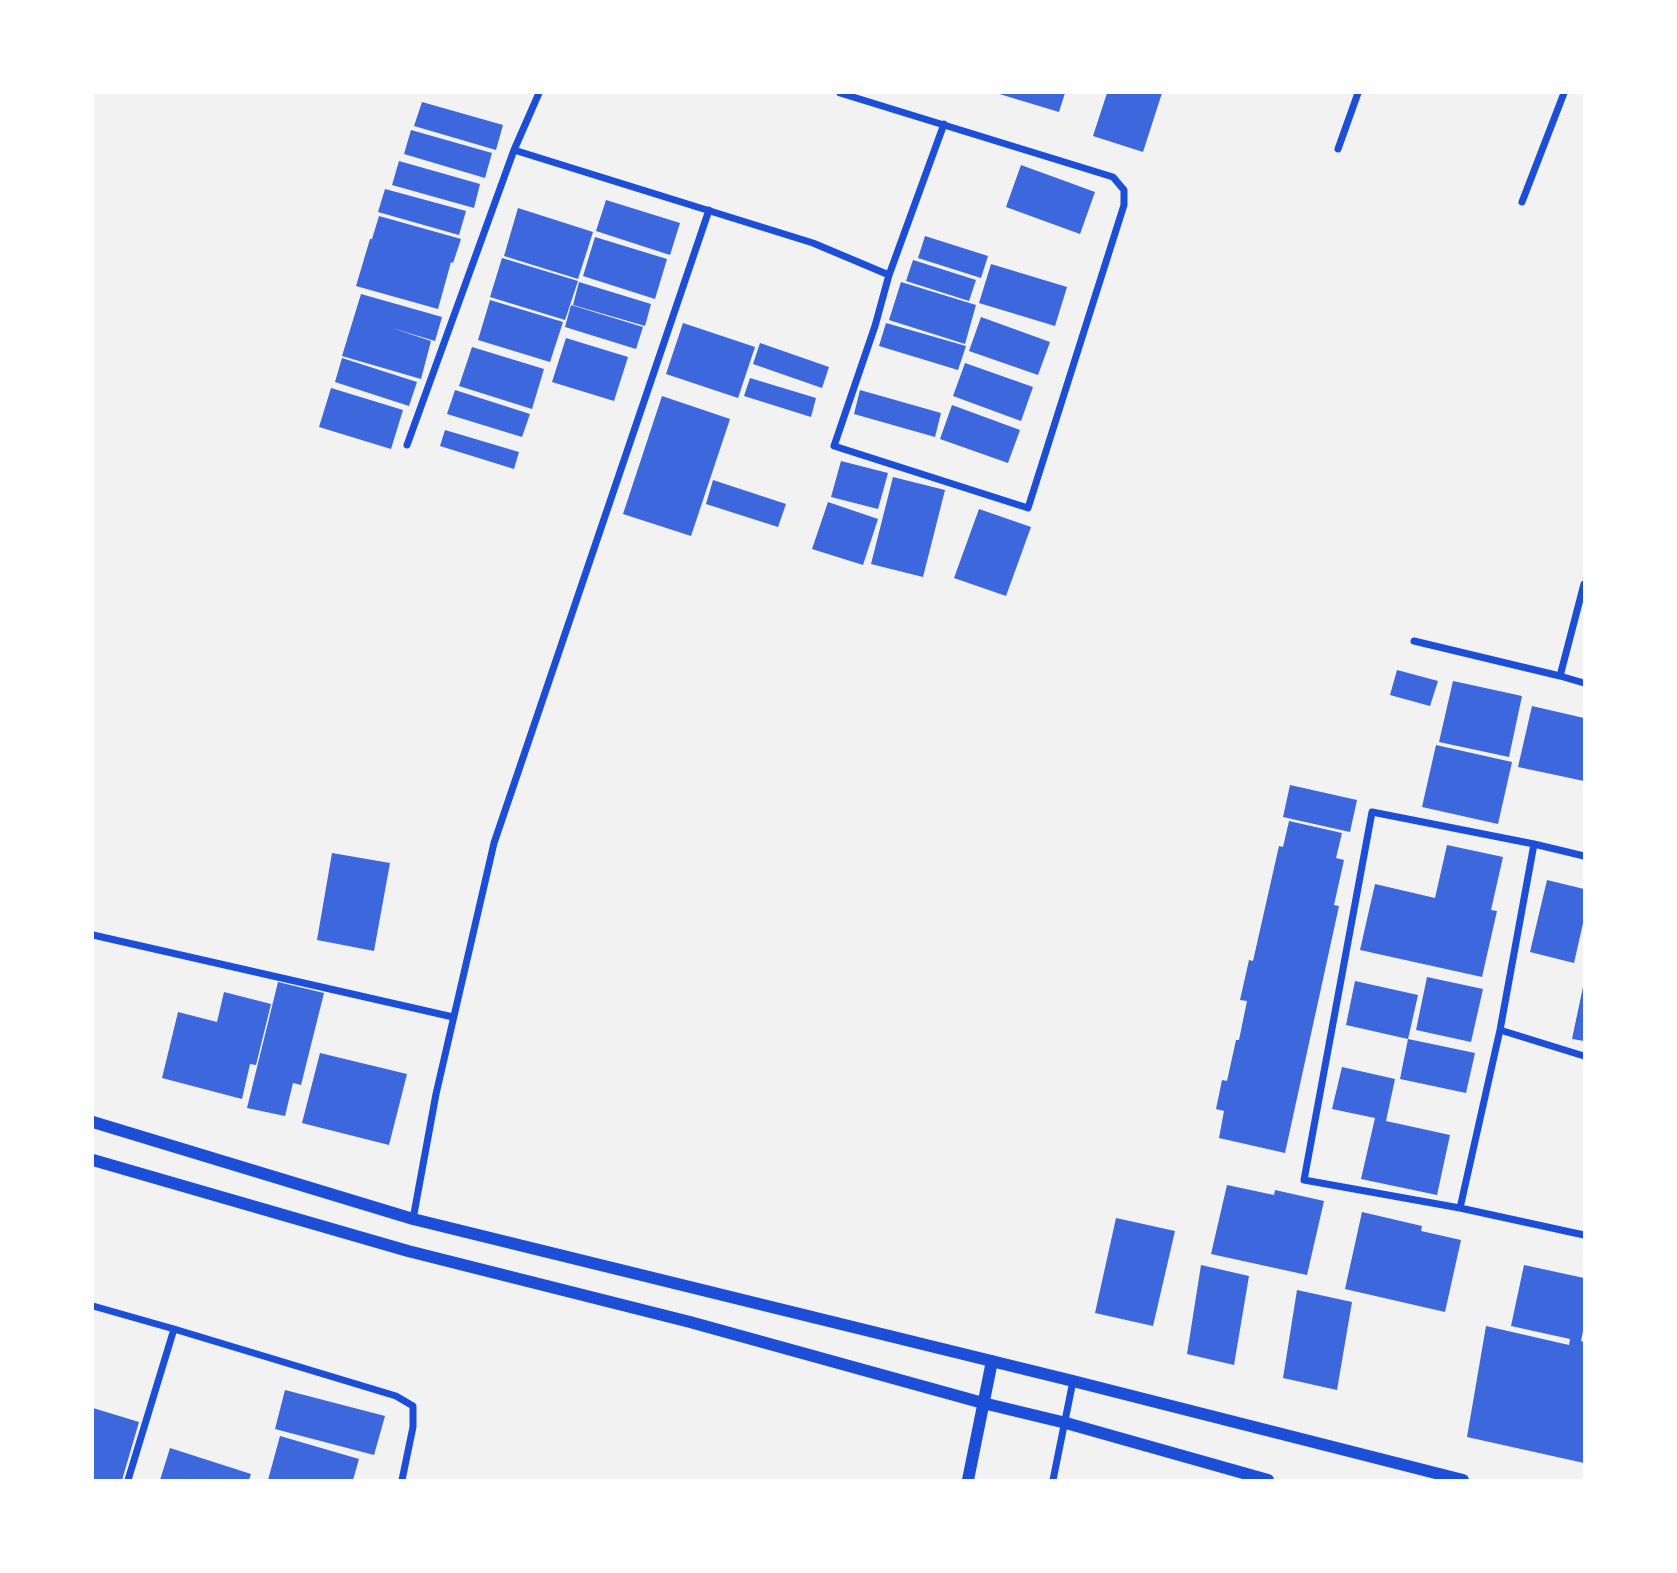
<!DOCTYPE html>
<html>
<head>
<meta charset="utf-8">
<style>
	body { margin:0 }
	#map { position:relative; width:1677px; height:1573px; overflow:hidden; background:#f2f2f2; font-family:"Fira Sans",sans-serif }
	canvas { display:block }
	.frame { position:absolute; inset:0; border:94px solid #fff; pointer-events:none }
</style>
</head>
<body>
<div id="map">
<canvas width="1677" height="1573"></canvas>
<div class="frame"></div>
</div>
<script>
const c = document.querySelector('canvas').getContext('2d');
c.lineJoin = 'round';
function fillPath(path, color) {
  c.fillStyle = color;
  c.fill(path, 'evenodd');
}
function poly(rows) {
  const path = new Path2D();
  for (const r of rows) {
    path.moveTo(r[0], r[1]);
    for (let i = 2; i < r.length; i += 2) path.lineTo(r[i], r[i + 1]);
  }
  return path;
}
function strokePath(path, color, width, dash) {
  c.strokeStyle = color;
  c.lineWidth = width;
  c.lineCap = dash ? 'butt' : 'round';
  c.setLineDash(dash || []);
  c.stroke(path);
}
const building = poly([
	[996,93,1065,93,1059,112],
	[1107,93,1162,93,1143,152,1093,136],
	[422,102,503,125,496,150,414,126],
	[411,130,492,153,485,178,404,154],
	[399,161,480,184,474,208,392,185],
	[1021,165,1095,192,1080,234,1006,207],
	[385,189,466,211,459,235,378,212],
	[606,200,680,223,670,255,596,231],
	[518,208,593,232,578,279,504,256],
	[379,216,461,239,453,263,451,262,438,309,356,286,370,239,372,239],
	[925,236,988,256,981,278,918,258],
	[595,237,667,259,655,299,583,276],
	[502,258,578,281,565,320,490,297],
	[913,260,976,280,969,301,906,281],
	[991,264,1067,287,1055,326,979,303],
	[579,282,651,304,645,326,573,305],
	[901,282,976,305,965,344,889,320],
	[361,294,442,317,435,341,392,328,431,341,421,379,342,356],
	[490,300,563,322,550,362,478,340],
	[571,305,643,327,636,349,565,327],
	[981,317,1050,342,1038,375,969,351],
	[683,323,755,347,738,398,666,374],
	[886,323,966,346,958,370,879,346],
	[566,338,628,357,614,401,552,382],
	[760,343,829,367,822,388,753,364],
	[472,347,544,369,532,409,459,386],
	[342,358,417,382,409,406,335,382],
	[965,363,1033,387,1021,421,953,396],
	[750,378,816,398,811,417,744,396],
	[331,388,403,410,391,449,319,427],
	[455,390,530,414,522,437,447,414],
	[860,390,941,413,935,437,854,414],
	[662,396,730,419,691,536,623,514],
	[952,405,1020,430,1008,463,940,439],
	[445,430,519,452,514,469,440,446],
	[841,461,888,473,878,509,831,497],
	[893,477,945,490,923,577,871,564],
	[713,480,786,504,778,527,706,504],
	[828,502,878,519,863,565,812,549],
	[979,509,1031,527,1006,596,954,578],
	[1397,670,1438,681,1430,706,1390,695],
	[1453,681,1522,696,1509,757,1439,742],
	[1532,706,1584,718,1584,781,1518,767],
	[1436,745,1512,762,1498,824,1422,807],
	[1290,785,1357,800,1350,832,1283,817],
	[1289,821,1342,833,1336,858,1344,860,1334,905,1339,906,1285,1153,1219,1138,1224,1111,1216,1109,1222,1080,1227,1081,1236,1040,1239,1040,1247,1001,1240,1000,1249,960,1253,961,1279,846,1283,847],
	[1447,845,1503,857,1491,910,1497,911,1482,977,1360,950,1375,884,1435,898],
	[332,853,390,863,374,951,317,940],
	[1547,880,1584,889,1584,919,1574,963,1530,952],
	[1427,977,1483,989,1471,1042,1416,1030],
	[1355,981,1418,995,1408,1039,1346,1025],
	[278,982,324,993,301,1085,293,1083,285,1116,247,1108],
	[1583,987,1584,987,1584,1041,1572,1039],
	[224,992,271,1004,256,1065,250,1064,242,1099,162,1078,178,1012,217,1022],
	[1408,1039,1475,1053,1466,1093,1400,1079],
	[320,1053,407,1074,389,1145,302,1123],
	[1342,1067,1395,1079,1386,1121,1450,1135,1437,1195,1361,1179,1375,1118,1332,1109],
	[1227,1185,1274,1195,1275,1190,1324,1201,1307,1275,1211,1254],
	[1362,1212,1422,1226,1421,1231,1461,1240,1445,1312,1345,1289],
	[1116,1218,1175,1231,1153,1326,1095,1313],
	[1201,1265,1249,1276,1234,1365,1187,1354],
	[1524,1265,1584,1278,1584,1326,1581,1341,1584,1342,1584,1463,1467,1437,1486,1326,1569,1345,1570,1339,1511,1326],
	[1297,1290,1352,1302,1337,1390,1283,1378],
	[285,1390,385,1416,374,1455,275,1429],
	[93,1408,139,1422,122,1480,93,1480],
	[280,1436,359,1459,353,1480,268,1480],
	[170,1448,251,1474,249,1480,160,1480]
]);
const minor = poly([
	[539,93,514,150,813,243,889,275,875,326,834,446,1028,508,1124,205,1124,190,1113,177,840,93],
	[1338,149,1358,93],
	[1522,202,1564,93],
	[889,275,944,124],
	[407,445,514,150],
	[1584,584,1560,676,1584,683],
	[1414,641,1560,676],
	[1534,844,1500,1030,1460,1208,1304,1180,1372,812,1534,844,1584,856],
	[93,935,453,1017],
	[1500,1030,1584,1056],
	[1460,1208,1584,1235],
	[413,1219,436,1094,494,843,709,210],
	[93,1306,174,1329,128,1480],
	[174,1329,396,1396,413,1406,413,1427,402,1480],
	[1053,1480,1073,1381]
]);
const tertiary = poly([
	[93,1122,413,1219,1073,1381,1463,1480],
	[93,1160,408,1251,690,1322,983,1403,1066,1423,1268,1480],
	[968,1480,992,1361]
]);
fillPath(building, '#3d67dc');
strokePath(minor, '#1d4ed8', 7);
strokePath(tertiary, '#1d4ed8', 12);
</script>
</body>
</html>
